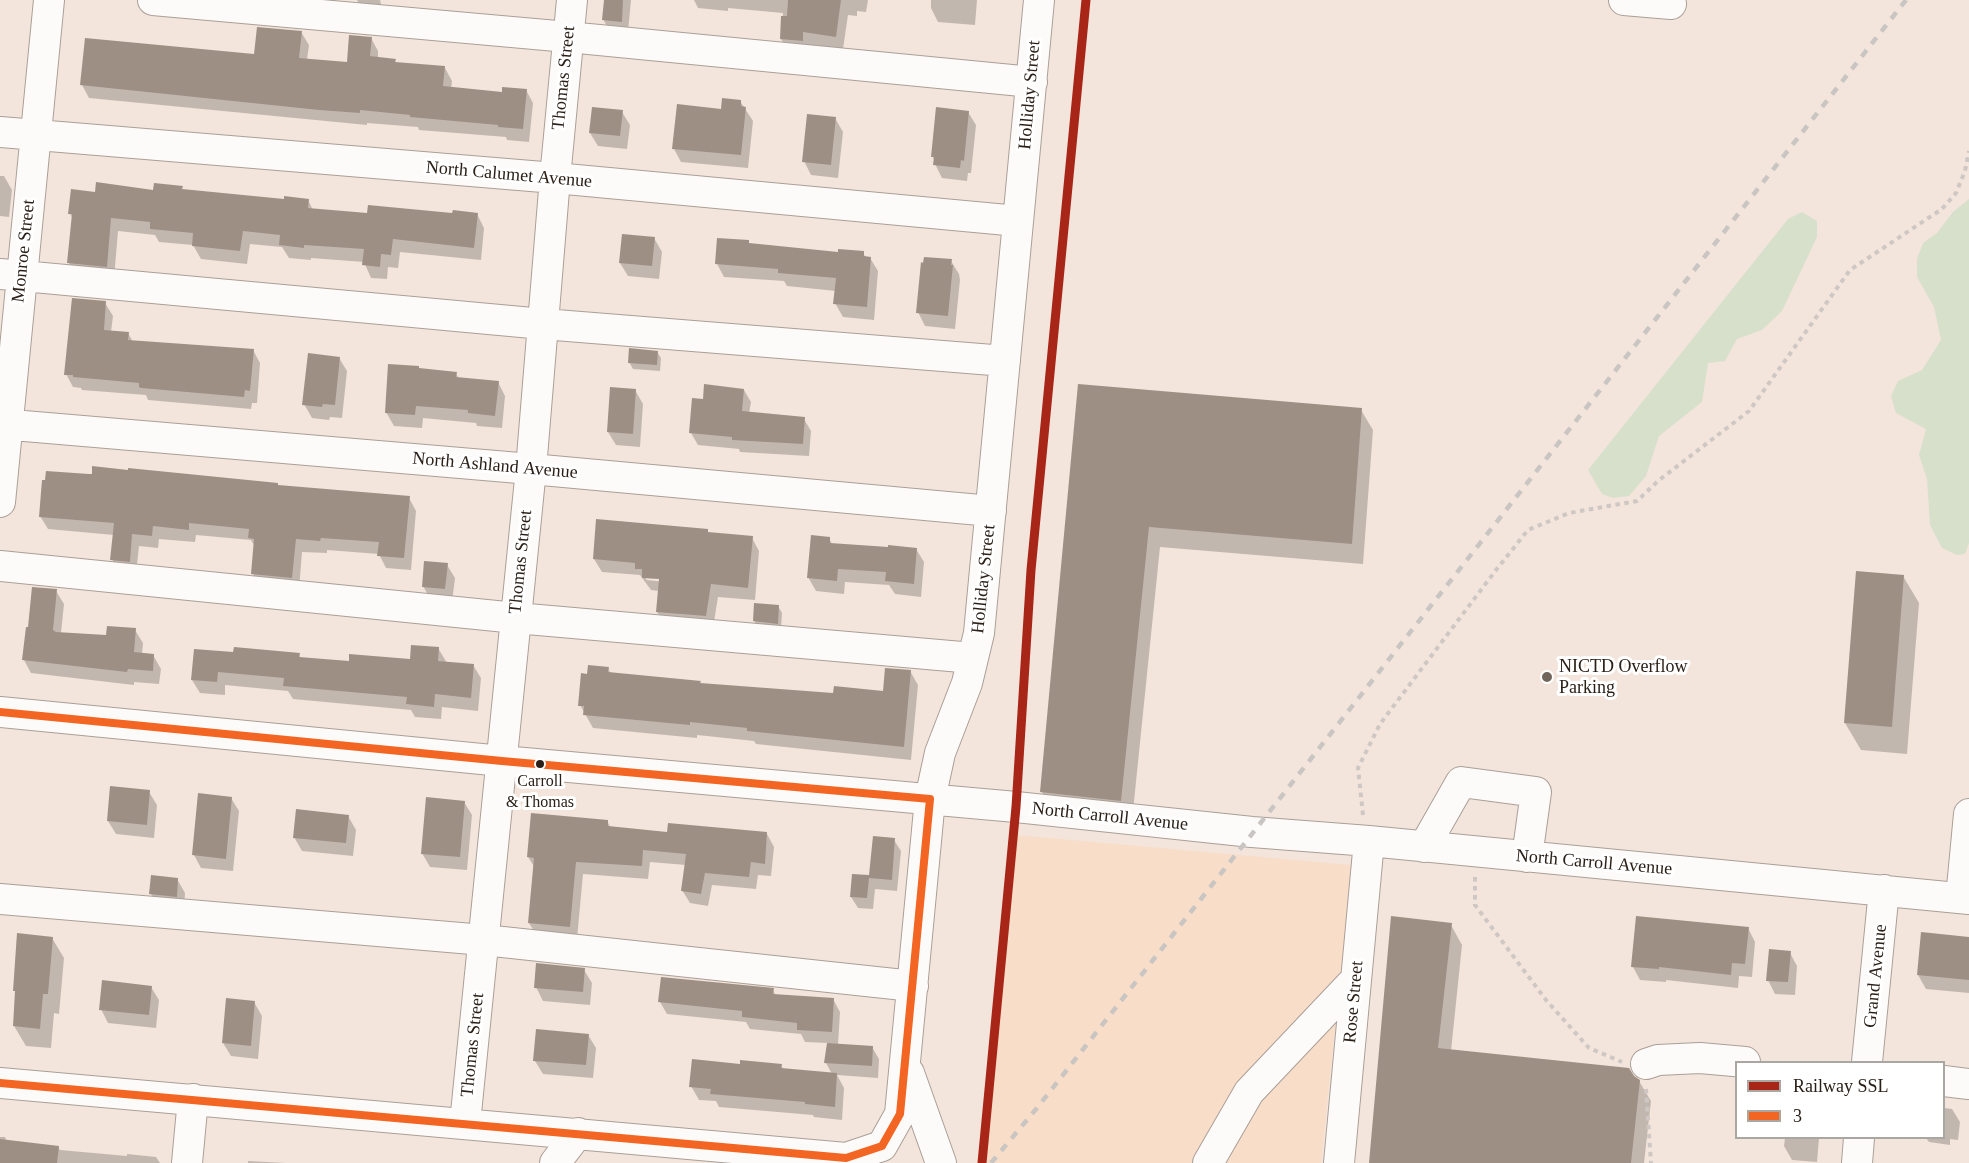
<!DOCTYPE html>
<html>
<head>
<meta charset="utf-8">
<style>
	body { margin:0 }
	#map { position:relative; width:1969px; height:1163px; overflow:hidden; background:#f3e5db; font-family:"Times New Roman",serif }
	canvas { display:block }
	.legend { position:absolute; left:1735px; top:1061px; width:210px; height:78px; box-sizing:border-box; background:#fff; border:2px solid #aaa6a2; margin:0; padding:8px 10px; list-style:none; font-size:18px; color:#2b2017 }
	.legend li { display:flex; align-items:center; gap:12px; height:30px }
	.legend b { width:30px; border:2px solid #aaa6a2 }
</style>
</head>
<body>
<div id="map">
<canvas width="1969" height="1163"></canvas>
<ul class="legend">
<li><b style="height:8px;background:#a82618"></b>Railway SSL</li>
<li><b style="height:8px;background:#f26522"></b>3</li>
</ul>
</div>
<script>
const c = document.querySelector('canvas').getContext('2d');
c.lineJoin = 'round';
function fillPath(path, color) {
  c.fillStyle = color;
  c.fill(path, 'evenodd');
}
function poly(rows) {
  const path = new Path2D();
  for (const r of rows) {
    path.moveTo(r[0], r[1]);
    for (let i = 2; i < r.length; i += 2) path.lineTo(r[i], r[i + 1]);
  }
  return path;
}
function strokePath(path, color, width, dash) {
  c.strokeStyle = color;
  c.lineWidth = width;
  c.lineCap = dash ? 'butt' : 'round';
  c.setLineDash(dash || []);
  c.stroke(path);
}
function write(font, color, halo, rows, align = 'center') {
  c.font = font + ' "Times New Roman",serif';
  c.lineWidth = 6;
  c.setLineDash([]);
  c.textBaseline = 'middle';
  c.strokeStyle = halo;
  c.fillStyle = color;
  for (const [text, x, y, turn = 0] of rows) {
    c.save();
    c.translate(x, y);
    c.rotate((+turn || 0) * Math.PI / 180);
    c.textAlign = isNaN(turn) ? turn : align;
    if (halo) c.strokeText(text, 0, 0);
    c.fillText(text, 0, 0);
    c.restore();
  }
}
const built = poly([
	[1015,835,1352,865,1321,1163,977,1163]
]);
const green = poly([
	[1969,199,1969,543,1965,554,1957,555,1942,548,1930,525,1927,479,1919,455,1926,429,1896,413,1891,396,1898,381,1922,370,1941,340,1934,307,1917,277,1917,259,1923,243,1937,233,1953,212],
	[1802,212,1817,221,1817,237,1782,311,1762,330,1737,339,1725,361,1708,363,1702,402,1659,436,1646,476,1629,496,1613,498,1602,494,1588,470,1788,219]
]);
const shadow = poly([
	[357,0,380,0,382,8,364,13],
	[605,0,631,0,628,32,609,30,603,19],
	[694,0,868,0,866,12,857,11,857,16,848,15,843,49,810,45,809,53,789,52,781,39,783,13,728,8,728,11,698,8],
	[931,0,977,0,975,25,938,22,931,8],
	[301,32,309,45,307,60,348,64,371,38,378,51,378,59,395,60,396,63,445,68,452,81,451,89,503,93,526,90,533,103,529,142,507,140,506,137,419,130,418,127,367,123,367,125,89,98,82,85,255,56],
	[740,101,753,121,748,168,681,162,674,149],
	[622,112,630,125,627,149,598,146,590,133],
	[968,112,976,125,971,173,968,173,967,181,942,178,935,164,933,157],
	[835,118,843,132,838,178,811,175,804,161],
	[0,176,4,176,12,190,9,217,0,216],
	[182,188,183,191,285,201,308,200,313,210,369,214,477,214,484,228,481,260,400,252,398,268,388,267,387,279,371,278,364,262,311,258,311,260,289,258,282,247,250,244,247,264,201,259,193,245,159,242,155,235,118,231,114,279,77,276,69,263,73,219,70,214,96,193,155,192],
	[654,238,662,252,659,279,628,276,620,263],
	[748,242,750,245,839,254,863,253,866,258,870,258,878,271,874,320,843,317,835,303,836,291,787,286,784,281,724,277,717,264],
	[951,261,959,274,960,280,955,329,925,326,918,312],
	[105,303,113,316,111,332,128,333,133,342,253,350,260,363,257,403,252,403,251,409,148,400,146,395,82,390,81,388,73,387,66,374],
	[657,352,661,358,660,371,633,369,629,362],
	[339,358,347,371,342,418,330,417,329,420,312,418,304,404],
	[420,370,456,373,459,379,498,382,505,396,502,428,477,426,476,423,423,418,422,428,394,426,386,412],
	[1080,385,1361,410,1373,430,1363,564,1160,547,1132,821,1053,812,1042,792],
	[635,390,643,404,640,447,616,445,608,432],
	[744,390,751,402,749,414,804,419,811,431,809,456,740,452,739,449,698,445,691,433,704,400],
	[278,487,409,498,416,511,411,570,386,568,379,554,327,550,327,553,302,552,299,590,260,586,253,574,255,547,251,540,196,535,195,542,159,539,158,548,139,546,136,574,119,572,112,559,114,535,48,529,40,516],
	[709,534,752,538,759,551,755,600,718,597,713,628,665,625,657,612,659,591,651,590,640,575,602,572,594,559],
	[643,576,667,579,666,582,647,580],
	[829,538,832,544,916,549,924,562,921,597,895,594,889,585,845,582,844,594,816,591,808,577],
	[447,565,455,578,452,602,431,600,423,586],
	[1903,576,1919,603,1907,754,1861,750,1845,723],
	[56,591,64,604,61,633,108,637,135,630,143,643,142,654,153,655,161,669,159,684,134,682,134,685,31,673,24,660],
	[778,606,782,613,781,629,758,627,754,621],
	[438,648,447,663,473,665,481,678,478,711,442,707,441,719,415,717,411,710,293,699,288,691,225,685,225,695,200,693,192,680,234,654,299,654,301,659,350,663,411,661],
	[608,668,611,674,700,682,701,684,835,694,884,692,910,671,918,685,911,760,756,744,754,741,697,735,697,738,593,728,580,705,588,676],
	[149,792,157,805,154,838,116,834,108,821],
	[231,798,239,811,233,871,201,868,194,855],
	[464,802,472,815,467,870,430,867,422,853],
	[348,816,356,830,353,856,302,851,294,837],
	[607,821,611,828,669,833,767,834,774,847,771,876,758,875,756,889,712,885,708,906,690,903,682,890,686,865,650,862,648,879,583,874,577,939,537,936,529,923,535,868,528,857],
	[894,840,901,851,897,891,875,889,873,909,858,908,851,897,853,875,871,877],
	[177,879,185,893,184,910,158,907,151,894],
	[1451,925,1462,945,1451,1051,1633,1078,1639,1081,1651,1101,1644,1163,1370,1163],
	[1748,928,1755,942,1752,977,1739,976,1738,988,1666,980,1666,982,1640,980,1633,967],
	[52,938,64,958,59,1014,54,1013,51,1048,26,1046,14,1026,17,994,15,991],
	[1969,938,1969,993,1926,989,1918,975],
	[1790,953,1797,966,1795,995,1775,994,1768,980],
	[584,970,592,983,590,1005,543,1001,536,987],
	[151,987,159,1000,156,1028,108,1023,101,1009],
	[773,990,776,996,833,999,840,1012,838,1045,872,1047,879,1059,878,1078,837,1075,844,1088,842,1120,814,1117,813,1115,719,1107,716,1101,699,1100,691,1086,741,1066,781,1065,784,1070,832,1074,826,1063,828,1043,805,1042,801,1034,750,1029,746,1022,667,1014,660,1002],
	[254,1002,262,1016,258,1059,231,1056,223,1043],
	[588,1035,596,1048,593,1078,543,1074,535,1061],
	[1944,1108,1952,1109,1960,1122,1958,1140,1950,1139,1950,1145,1929,1142,1926,1138,1944,1138],
	[0,1137,5,1137,7,1142,58,1147,60,1150,127,1156,127,1154,156,1157,160,1163,0,1163],
	[1785,1138,1819,1138,1817,1162,1792,1160,1784,1146],
	[248,1161,286,1163,248,1163]
]);
const building = poly([
	[604,0,623,0,622,22,602,20],
	[788,0,841,0,836,37,803,32,803,41,780,39,781,16,787,16],
	[257,27,302,31,299,58,347,62,349,35,372,37,370,56,396,59,395,62,445,66,443,86,502,92,502,87,527,89,523,129,498,127,498,125,410,117,410,115,360,110,360,113,319,110,80,85,85,38,254,54],
	[722,98,741,100,741,106,746,107,741,155,672,149,677,104,721,109],
	[592,107,623,110,620,136,589,133],
	[936,107,969,111,964,161,961,160,960,168,933,165,934,157,931,157],
	[807,114,836,117,831,165,802,162],
	[96,182,153,190,154,183,183,186,182,189,284,199,284,196,309,199,308,208,367,213,368,205,452,213,453,210,478,213,474,248,393,239,391,255,381,254,380,267,362,265,364,249,304,245,304,248,279,245,280,235,243,231,240,251,192,246,193,233,150,229,150,222,111,218,107,267,67,263,72,214,68,214,71,189,95,192],
	[622,234,655,237,652,266,619,263],
	[717,238,749,240,749,243,838,252,838,249,864,251,864,256,871,257,867,307,833,304,836,278,778,273,778,269,715,264],
	[924,257,952,259,951,265,953,265,948,316,916,313,921,262,923,263],
	[72,298,106,301,104,330,129,332,128,340,254,349,250,391,245,390,244,397,141,388,139,387,139,383,73,377,73,375,64,375],
	[629,348,658,351,657,365,628,363],
	[308,353,340,357,335,405,323,404,322,407,302,405],
	[388,364,419,366,419,368,457,372,456,377,499,381,495,416,468,413,468,410,416,406,415,415,385,413],
	[704,384,744,389,742,411,805,417,803,444,732,440,732,437,689,433,692,398,703,399],
	[1078,384,1362,408,1352,544,1149,527,1121,801,1040,792],
	[610,387,636,389,633,434,607,432],
	[92,466,128,470,128,468,278,483,278,485,410,496,404,558,377,556,379,542,321,538,320,541,296,539,292,578,251,574,254,539,248,538,249,529,189,523,189,530,153,526,152,536,132,534,130,562,110,560,114,523,39,517,42,480,45,480,46,471,89,474,92,474],
	[596,519,708,529,708,532,753,536,748,588,711,584,706,616,656,612,659,579,642,578,642,569,635,569,635,563,593,559],
	[811,535,830,537,830,543,888,547,888,545,917,548,914,584,885,581,886,572,838,569,837,581,807,578],
	[424,561,448,563,445,589,422,587],
	[1856,571,1904,575,1892,727,1844,723],
	[32,587,57,589,53,630,56,632,106,635,107,626,136,628,134,652,154,654,153,671,128,669,127,672,22,660,26,627,28,627],
	[754,603,779,605,778,624,753,621],
	[411,645,439,647,438,661,474,664,471,698,435,694,434,707,406,704,407,697,283,686,284,678,218,672,217,682,191,680,194,649,233,652,234,647,300,653,299,657,349,661,349,654,410,659],
	[588,665,609,667,608,672,701,681,700,683,833,693,834,686,883,691,885,668,911,670,904,747,747,731,747,728,690,722,690,725,583,715,584,706,578,706,581,673,587,674],
	[110,786,150,790,147,825,107,821],
	[198,793,232,797,226,859,192,855],
	[426,797,465,801,460,857,421,854],
	[296,809,349,815,346,843,293,838],
	[531,813,608,820,608,826,667,832,668,823,767,832,765,864,751,862,749,877,705,873,701,894,681,891,686,854,643,850,642,866,576,862,570,927,528,923,534,858,527,857],
	[873,836,895,838,892,880,869,878,867,898,850,897,852,874,869,875],
	[151,875,178,878,177,897,149,894],
	[1391,916,1452,923,1438,1048,1629,1068,1634,1076,1640,1080,1631,1163,1369,1163],
	[1636,916,1749,927,1745,964,1732,963,1731,975,1659,967,1659,969,1631,967],
	[1921,932,1969,937,1969,980,1917,975],
	[17,933,53,937,48,994,43,994,40,1029,13,1026,15,991,13,991],
	[1769,949,1791,951,1788,982,1766,981],
	[536,963,585,968,583,992,534,988],
	[661,977,774,988,773,994,834,998,832,1032,797,1030,797,1023,742,1017,742,1011,658,1002],
	[102,980,152,986,149,1015,99,1010],
	[226,998,255,1001,251,1046,222,1043],
	[536,1029,589,1034,586,1065,533,1061],
	[827,1043,873,1046,872,1066,824,1063],
	[692,1059,740,1064,740,1060,782,1064,781,1068,837,1073,835,1107,805,1104,805,1102,710,1094,711,1089,689,1087],
	[0,1139,59,1146,57,1163,0,1163]
]);
const path = poly([
	[1363,815,1358,768,1380,724,1496,570,1528,530,1569,513,1637,501,1658,481,1749,411,1850,270,1942,209,1956,193,1965,171,1969,151],
	[1475,877,1475,905,1546,1000,1589,1048,1622,1062],
	[1646,1089,1651,1163]
]);
const minor = poly([
	[153,0,568,37,1032,82],
	[1624,0,1671,4],
	[0,132,555,178,1018,221],
	[0,274,543,324,1005,361],
	[0,424,531,469,991,511],
	[0,502,49,0],
	[0,566,516,618,973,658],
	[0,712,502,761,1016,807,1252,832,1369,841,1969,899],
	[1424,847,1461,782,1536,792,1527,857],
	[1961,898,1969,814],
	[0,899,484,940,913,986],
	[1867,1062,1884,890],
	[1646,1064,1658,1060,1700,1058,1745,1062],
	[909,1073,941,1163],
	[1944,1081,1969,1084],
	[0,1083,846,1158,882,1146,900,1114,930,799,940,753,967,683,979,633,1039,0],
	[465,1123,531,469,555,178,572,0],
	[187,1163,193,1099],
	[555,1163,578,1133],
	[1208,1163,1249,1092,1356,979],
	[1339,1163,1369,841],
	[1857,1163,1859,1138]
]);
const rail = poly([
	[991,1163,1037,1108,1906,0]
]);
const bus1 = poly([
	[0,712,502,761,930,799,900,1114,882,1146,846,1158,0,1083]
]);
const rail1 = poly([
	[982,1163,1016,807,1031,570,1086,0]
]);
const markers = [
	[1547,677,6,"#71655c"],
	[540,764,5,"#2b2017"]
];
const busNames = [
	["Carroll",540,782],
	["& Thomas",540,803]
];
const streetNames = [
	["Thomas Street",564,78,-84],
	["Holliday Street",1030,95,-85],
	["North Calumet Avenue",509,175,5],
	["Monroe Street",24,251,-84],
	["North Ashland Avenue",495,466,5],
	["Thomas Street",521,562,-84],
	["Holliday Street",984,579,-84],
	["North Carroll Avenue",1110,817,6],
	["North Carroll Avenue",1594,863,5],
	["Grand Avenue",1876,976,-84],
	["Rose Street",1354,1002,-85],
	["Thomas Street",473,1045,-84]
];
const poiNames = [
	["NICTD Overflow",1559,667],
	["Parking",1559,688]
];
fillPath(built, '#f8ddc9');
fillPath(green, '#d7e0cb');
fillPath(shadow, '#0003');
fillPath(building, '#9d8f84');
strokePath(minor, '#aa9f97', 32);
strokePath(path, '#cec7c4', 4, [4.5, 4.5]);
strokePath(minor, '#fdfbfa', 30);
strokePath(rail, '#c8c5c2', 4.5, [8, 8]);
strokePath(bus1, '#f26522', 8);
strokePath(rail1, '#a82618', 9);
for (const [x, y, r, color] of markers) {
  const dot = new Path2D();
  dot.arc(x, y, r, 0, 2 * Math.PI);
  c.fillStyle = color;
  c.fill(dot);
  strokePath(dot, '#fff', 2);
}
write('16px', '#2b2017', '#fff', busNames);
write('18px', '#2b2017', '#fff', streetNames);
write('18px', '#2b2017', '#fff', poiNames, 'left');
</script>
</body>
</html>
